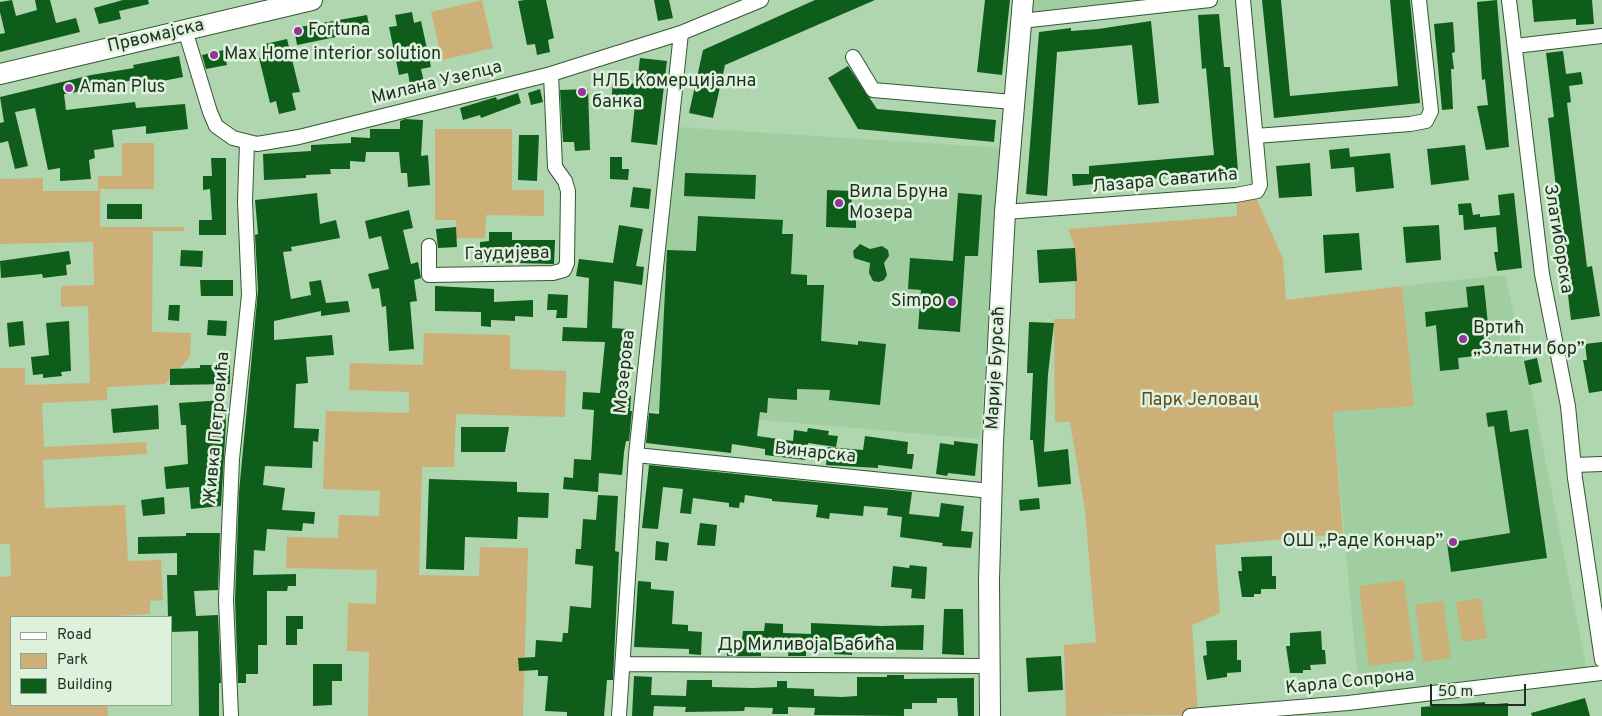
<!DOCTYPE html>
<html>
<head>
<meta charset="utf-8">
<style>
	body { margin:0 }
	#map { position:relative; width:1602px; height:716px; overflow:hidden; background:#afd6af; font-family:Overpass,sans-serif }
	canvas { display:block }
	.legend { position:absolute; left:10px; top:616px; width:162px; height:90px; box-sizing:border-box; background:#ddf1dd; border:1px solid #91a391; margin:0; padding:6px 9px; list-style:none; font-size:15px; color:#1e2e1f }
	.legend li { display:flex; align-items:center; gap:10px; height:25px }
	.legend b { width:25px; border:1px solid #91a391 }
	.scale { position:absolute; left:1430px; top:684px; width:96px; height:22px; box-sizing:border-box; border:2px solid #1e2e1f; border-top:0; padding-left:6px; font-size:15px; line-height:18px; white-space:nowrap; color:#1e2e1f; -webkit-text-stroke:4px #ddf1dd; paint-order:stroke }
</style>
</head>
<body>
<div id="map">
<canvas width="1602" height="716"></canvas>
<ul class="legend">
<li><b style="height:6px;background:#fff"></b>Road</li>
<li><b style="height:14px;background:#ccb077"></b>Park</li>
<li><b style="height:14px;background:#0f5d1b"></b>Building</li>
</ul>
<div class="scale">50 m</div>
</div>
<script>
const c = document.querySelector('canvas').getContext('2d');
c.lineJoin = 'round';
function fillPath(path, color) {
  c.fillStyle = color;
  c.fill(path, 'evenodd');
}
function poly(rows) {
  const path = new Path2D();
  for (const r of rows) {
    path.moveTo(r[0], r[1]);
    for (let i = 2; i < r.length; i += 2) path.lineTo(r[i], r[i + 1]);
  }
  return path;
}
function strokePath(path, color, width, dash) {
  c.strokeStyle = color;
  c.lineWidth = width;
  c.lineCap = dash ? 'butt' : 'round';
  c.setLineDash(dash || []);
  c.stroke(path);
}
function write(font, color, halo, rows, align = 'center') {
  c.font = font + ' Overpass,sans-serif';
  c.lineWidth = 5;
  c.setLineDash([]);
  c.textBaseline = 'middle';
  c.strokeStyle = halo;
  c.fillStyle = color;
  for (const [text, x, y, turn = 0] of rows) {
    c.save();
    c.translate(x, y);
    c.rotate((+turn || 0) * Math.PI / 180);
    c.textAlign = isNaN(turn) ? turn : align;
    if (halo) c.strokeText(text, 0, 0);
    c.fillText(text, 0, 0);
    c.restore();
  }
}
const built = poly([
	[1023,0,1210,0,1036,20],
	[676,127,1002,148,980,439,649,410],
	[1505,275,1532,393,1587,670,1359,694,1333,411,1413,405,1402,286]
]);
const green = poly([
	[482,0,493,48,442,60,431,12],
	[435,129,512,129,512,190,544,190,544,216,486,215,485,238,456,238,456,220,435,220],
	[122,143,154,143,154,189,100,189,100,227,184,227,184,231,153,231,152,332,191,333,190,357,165,384,107,387,107,400,42,403,44,447,146,442,147,454,43,460,45,508,125,505,128,561,161,560,163,600,150,601,150,614,100,617,11,617,11,705,107,705,108,716,0,716,0,577,11,576,10,544,0,544,0,368,25,368,25,385,90,383,88,306,61,307,61,286,94,285,93,242,0,244,0,179,43,178,43,191,98,191,98,176,122,176],
	[1254,193,1283,259,1286,300,1402,286,1414,406,1333,412,1343,534,1215,545,1220,613,1192,625,1198,715,1066,716,1064,645,1096,642,1085,510,1070,422,1055,422,1054,319,1075,319,1075,248,1068,229,1237,216,1236,195],
	[424,333,510,335,510,369,566,371,565,417,456,414,454,467,422,467,419,575,479,576,480,547,528,548,523,716,368,716,369,652,347,651,348,603,376,604,377,570,286,568,287,537,338,538,339,515,379,516,380,491,323,489,326,411,409,413,409,392,349,390,350,363,423,365],
	[1404,580,1415,660,1369,666,1359,586],
	[1481,598,1487,638,1462,642,1456,602],
	[1443,601,1451,658,1423,662,1415,605]
]);
const building = poly([
	[12,0,16,16,37,10,35,0,50,0,56,23,76,18,80,32,0,52,0,34,5,33,0,12,0,2],
	[123,0,148,0,149,4,119,11,121,19,99,24,94,8],
	[525,0,546,0,554,38,548,40,550,52,537,55,535,44,527,45,518,1],
	[654,0,669,0,673,18,658,21],
	[815,0,875,0,725,65,713,118,689,113,703,50],
	[985,0,1010,0,1002,75,977,72],
	[1262,0,1281,0,1290,96,1398,86,1390,0,1410,0,1420,103,1274,118],
	[1497,0,1509,147,1486,150,1477,106,1488,105,1485,79,1482,80,1477,2],
	[1532,0,1592,0,1594,24,1576,25,1576,19,1534,22],
	[412,12,414,23,421,21,431,67,421,69,424,82,410,85,408,73,399,75,389,27,397,26,395,15],
	[1219,14,1224,67,1230,67,1238,171,1073,186,1072,174,1089,174,1089,166,1214,155,1206,68,1202,69,1198,15],
	[367,15,370,30,297,45,294,28],
	[1151,21,1159,103,1138,105,1132,45,1057,52,1047,196,1026,194,1039,32,1071,28,1071,31,1098,29],
	[1453,22,1455,52,1452,53,1454,69,1451,69,1453,109,1442,110,1434,24],
	[287,39,300,92,292,93,296,110,279,114,276,101,270,103,259,58,268,56,265,44],
	[224,50,227,65,206,69,202,55],
	[1563,51,1566,74,1581,72,1583,84,1569,86,1571,102,1567,103,1587,267,1592,266,1600,316,1571,320,1568,295,1572,294,1567,256,1564,257,1548,118,1554,117,1546,53],
	[179,56,183,77,142,85,141,79,122,82,122,85,64,94,66,110,135,102,136,108,185,104,188,129,146,134,146,126,112,130,114,147,94,150,95,158,89,160,91,179,60,181,60,168,48,170,35,108,15,112,28,166,15,169,8,141,0,143,0,123,4,122,0,97,91,75,134,68,133,65],
	[640,58,667,61,657,145,631,142,635,105,611,103,613,82,637,84],
	[848,66,877,109,996,120,994,142,858,129,828,78],
	[540,89,543,102,531,105,528,93],
	[588,89,590,150,575,151,574,142,563,142,560,90],
	[518,93,521,103,481,118,480,115,463,120,460,108,496,97,497,100],
	[405,119,423,120,421,156,428,155,430,185,408,187,407,173,401,173,399,152,366,152,365,162,350,161,350,169,330,169,331,174,306,175,306,178,264,180,263,154,311,151,311,145,351,143,351,137,370,138,370,129,400,129,400,121],
	[519,135,539,135,537,181,518,180],
	[1465,145,1469,180,1431,185,1427,149],
	[1349,148,1350,157,1390,153,1394,188,1356,192,1354,167,1331,169,1329,150],
	[610,157,622,157,622,169,629,169,628,180,610,179],
	[211,158,226,158,226,235,199,235,199,220,212,220,210,189,203,190,203,176,212,176],
	[1310,163,1312,196,1279,198,1276,166],
	[685,173,756,175,755,199,684,196],
	[633,187,651,189,649,209,630,207],
	[827,190,852,191,851,215,856,216,856,228,826,227],
	[317,193,320,224,336,220,340,238,291,247,292,251,283,252,291,299,311,295,309,282,321,280,326,303,348,301,350,312,321,316,321,311,274,321,274,340,332,335,334,355,306,357,308,383,296,384,294,428,319,429,318,442,313,441,312,468,265,466,263,485,285,488,282,510,315,512,314,524,303,523,302,531,267,529,265,551,254,550,253,575,296,574,296,586,288,586,287,591,267,591,267,645,258,645,258,674,246,674,246,683,238,683,235,600,239,492,258,290,255,235,258,234,255,200],
	[958,193,982,195,978,256,965,256,960,332,918,329,921,290,908,289,910,258,953,261],
	[1514,193,1522,268,1497,271,1494,252,1498,252,1496,227,1464,230,1463,215,1459,215,1458,204,1471,203,1473,215,1480,214,1480,217,1500,215,1498,195],
	[107,204,142,204,142,219,107,219],
	[409,210,413,228,403,230,411,264,418,262,421,278,414,280,417,301,410,302,414,349,389,351,386,306,382,307,379,288,372,289,368,274,389,269,381,236,369,239,365,221],
	[698,216,783,220,782,234,793,234,791,274,807,275,807,285,824,285,821,341,858,345,858,341,886,344,880,405,829,400,830,390,797,389,797,400,768,398,767,413,760,412,757,436,793,441,794,430,807,432,808,428,829,431,828,435,838,436,836,447,808,443,805,460,765,455,765,449,732,444,731,453,646,443,649,413,659,414,667,250,696,251],
	[619,225,643,229,636,266,644,267,642,285,614,281,612,328,628,329,624,362,629,362,625,395,631,396,630,411,632,411,629,441,626,441,624,452,622,475,599,473,598,492,563,489,564,477,573,478,574,459,591,460,594,410,582,409,583,392,600,393,605,342,562,341,563,327,587,328,589,278,576,276,579,259,613,263],
	[1439,225,1441,260,1406,263,1403,227],
	[456,227,457,247,438,248,436,229],
	[489,232,512,232,512,240,555,240,554,264,480,262,480,242,489,241],
	[1359,233,1362,270,1325,273,1323,235],
	[860,244,870,249,882,246,888,250,889,256,884,263,887,275,884,280,879,282,873,281,869,273,870,263,854,258,853,251],
	[1075,248,1077,281,1039,283,1037,250],
	[181,250,203,251,202,267,180,266],
	[69,251,71,264,66,265,67,275,43,278,42,274,1,278,0,261],
	[200,280,233,280,233,296,201,296],
	[1484,285,1491,354,1458,358,1459,369,1440,371,1436,325,1426,327,1425,312,1468,307,1466,287],
	[435,286,494,289,494,302,533,300,533,317,515,316,515,321,491,320,491,327,481,326,481,312,435,311],
	[548,294,568,295,567,318,556,318,557,310,547,310],
	[169,305,180,305,179,321,168,320],
	[208,320,227,321,226,336,207,335],
	[23,321,25,345,9,347,7,323],
	[69,321,71,371,61,372,62,376,43,378,43,374,33,375,31,357,49,355,46,323],
	[1029,322,1054,323,1048,374,1044,452,1068,449,1071,484,1038,487,1033,440,1030,440,1033,373,1027,373],
	[1602,342,1602,391,1589,393,1583,360,1587,360,1585,344],
	[1537,358,1542,382,1529,385,1524,361],
	[200,365,230,365,230,384,170,385,170,369,200,368],
	[224,400,226,423,221,506,191,509,189,487,166,489,164,467,188,464,186,425,181,425,179,403],
	[158,405,159,429,113,433,111,409],
	[1507,410,1510,432,1528,429,1547,558,1451,572,1447,543,1510,533,1494,426,1488,427,1486,413],
	[461,427,509,427,505,452,461,452],
	[865,436,908,442,907,454,914,454,912,469,878,465,878,468,826,465,828,447,863,450],
	[954,441,978,444,975,476,948,473,947,476,936,474,940,443,954,445],
	[649,465,912,492,909,514,939,517,941,503,964,506,961,531,973,532,971,548,942,546,943,543,900,537,902,517,887,515,888,508,864,506,863,516,830,513,829,519,816,517,818,505,772,501,772,499,745,495,744,503,740,502,739,508,729,507,729,503,693,498,691,514,680,513,683,489,663,487,658,529,642,528],
	[429,479,517,482,517,492,549,493,548,518,518,517,517,539,465,537,464,570,426,569],
	[598,495,618,496,615,551,619,552,613,680,607,680,604,716,567,716,567,712,545,711,548,676,538,676,538,670,519,671,518,658,535,657,536,640,562,642,563,633,568,633,570,606,591,608,593,566,575,564,576,549,581,549,583,519,596,520],
	[164,497,165,514,143,516,141,500],
	[1039,498,1040,509,1020,511,1019,500],
	[700,523,717,525,715,546,697,545],
	[186,533,220,533,218,590,194,591,196,616,218,615,221,683,219,683,219,716,199,716,198,631,171,632,171,617,168,617,167,575,177,575,177,553,138,554,138,537,186,536],
	[656,541,669,543,667,561,655,560],
	[1272,556,1272,576,1276,576,1276,589,1261,589,1261,594,1254,594,1254,597,1242,597,1238,571,1242,571,1241,557],
	[910,565,927,567,925,599,911,598,912,589,891,587,893,566,909,568],
	[638,581,651,582,651,589,674,591,672,624,688,625,688,631,702,632,701,655,689,654,689,649,634,647],
	[944,609,963,609,964,655,942,654],
	[286,616,303,616,303,629,297,629,297,645,286,645],
	[765,623,783,624,783,633,811,634,811,623,881,626,924,625,923,650,852,649,852,655,834,654,834,650,806,650,806,656,788,656,789,649,761,648,761,656,727,656,727,639,742,639,743,631,764,631],
	[1321,631,1322,650,1325,650,1326,664,1310,665,1311,670,1303,670,1303,673,1290,673,1286,646,1290,646,1290,633],
	[1237,640,1237,660,1241,660,1241,672,1227,673,1227,677,1207,680,1203,656,1207,655,1206,641],
	[1061,656,1063,690,1028,692,1026,658],
	[313,664,342,664,342,681,332,681,332,705,313,706],
	[887,675,904,675,904,679,974,678,974,716,958,716,957,698,937,698,937,703,912,703,912,709,904,709,904,716,814,715,815,708,788,707,788,714,772,714,773,708,745,707,744,711,685,712,686,707,654,706,653,716,632,716,634,676,652,677,651,695,686,696,687,680,712,680,712,687,753,688,777,687,777,681,787,681,787,688,814,689,814,696,842,697,857,696,857,677,887,677],
	[1585,698,1590,716,1532,716,1531,713],
	[1485,702,1485,705,1508,703,1508,716,1421,716,1421,707]
]);
const street = poly([
	[1509,0,1542,274,1568,406,1575,478,1602,660],
	[1021,21,1210,0],
	[185,30,210,112,216,126,233,138,257,144,299,137,551,74,681,33,761,0],
	[1515,46,1602,36],
	[853,57,873,90,1013,102],
	[1256,136,1410,124,1426,121,1431,111,1419,0],
	[1005,212,1236,195,1257,191,1260,185,1243,0],
	[429,246,429,275,553,273,564,270,567,263,568,191,565,181,555,167,551,74],
	[636,455,991,491],
	[1574,465,1602,464],
	[623,664,989,666],
	[231,716,226,600,232,459,249,295,245,201,247,143],
	[619,716,636,455,681,33],
	[1190,716,1348,703,1602,673]
]);
const secondary = poly([
	[0,74,312,0],
	[990,716,989,580,993,441,1005,212,1023,0]
]);
const markers = [
	[298,31,5,"#95349c"],
	[214,55,5,"#95349c"],
	[69,88,5,"#95349c"],
	[582,92,5,"#95349c"],
	[839,203,5,"#95349c"],
	[952,302,5,"#95349c"],
	[1463,339,5,"#95349c"],
	[1453,542,5,"#95349c"]
];
const poiNames = [
	["Fortuna",308,31],
	["Max Home interior solution",224,55],
	["НЛБ Комерцијална",592,82],
	["банка",592,103],
	["Aman Plus",79,88],
	["Вила Бруна",849,193],
	["Мозера",849,214],
	["Simpo",942,302,"right"],
	["Вртић",1473,329],
	["„Златни бор”",1473,350],
	["ОШ „Раде Кончар”",1443,542,"right"]
];
const streetNames = [
	["Првомајска",156,37,-13],
	["Милана Узелца",437,84,-14],
	["Лазара Саватића",1165,182,-5],
	["Златиборска",1557,239,81],
	["Гаудијева",507,255,-1],
	["Марије Бурсаћ",997,368,-87],
	["Мозерова",626,372,-84],
	["Живка Петровића",218,428,-85],
	["Винарска",815,454,6],
	["Др Миливоја Бабића",806,646],
	["Карла Сопрона",1350,683,-6]
];
const parkNames = [
	["Парк Јеловац",1200,401]
];
fillPath(built, '#a1cea1');
fillPath(green, '#ccb077');
fillPath(building, '#0f5d1b');
strokePath(street, '#345635', 16);
strokePath(secondary, '#345635', 22);
strokePath(street, '#fff', 14);
strokePath(secondary, '#fff', 20);
for (const [x, y, r, color] of markers) {
  const dot = new Path2D();
  dot.arc(x, y, r, 0, 2 * Math.PI);
  c.fillStyle = color;
  c.fill(dot);
  strokePath(dot, '#ddf1dd', 2);
}
write('18px', '#1e2e1f', '#ddf1dd', poiNames, 'left');
write('18px', '#1e2e1f', '#ddf1dd', streetNames);
write('18px', '#5d4b23', '#ddf1dd', parkNames);
</script>
</body>
</html>
